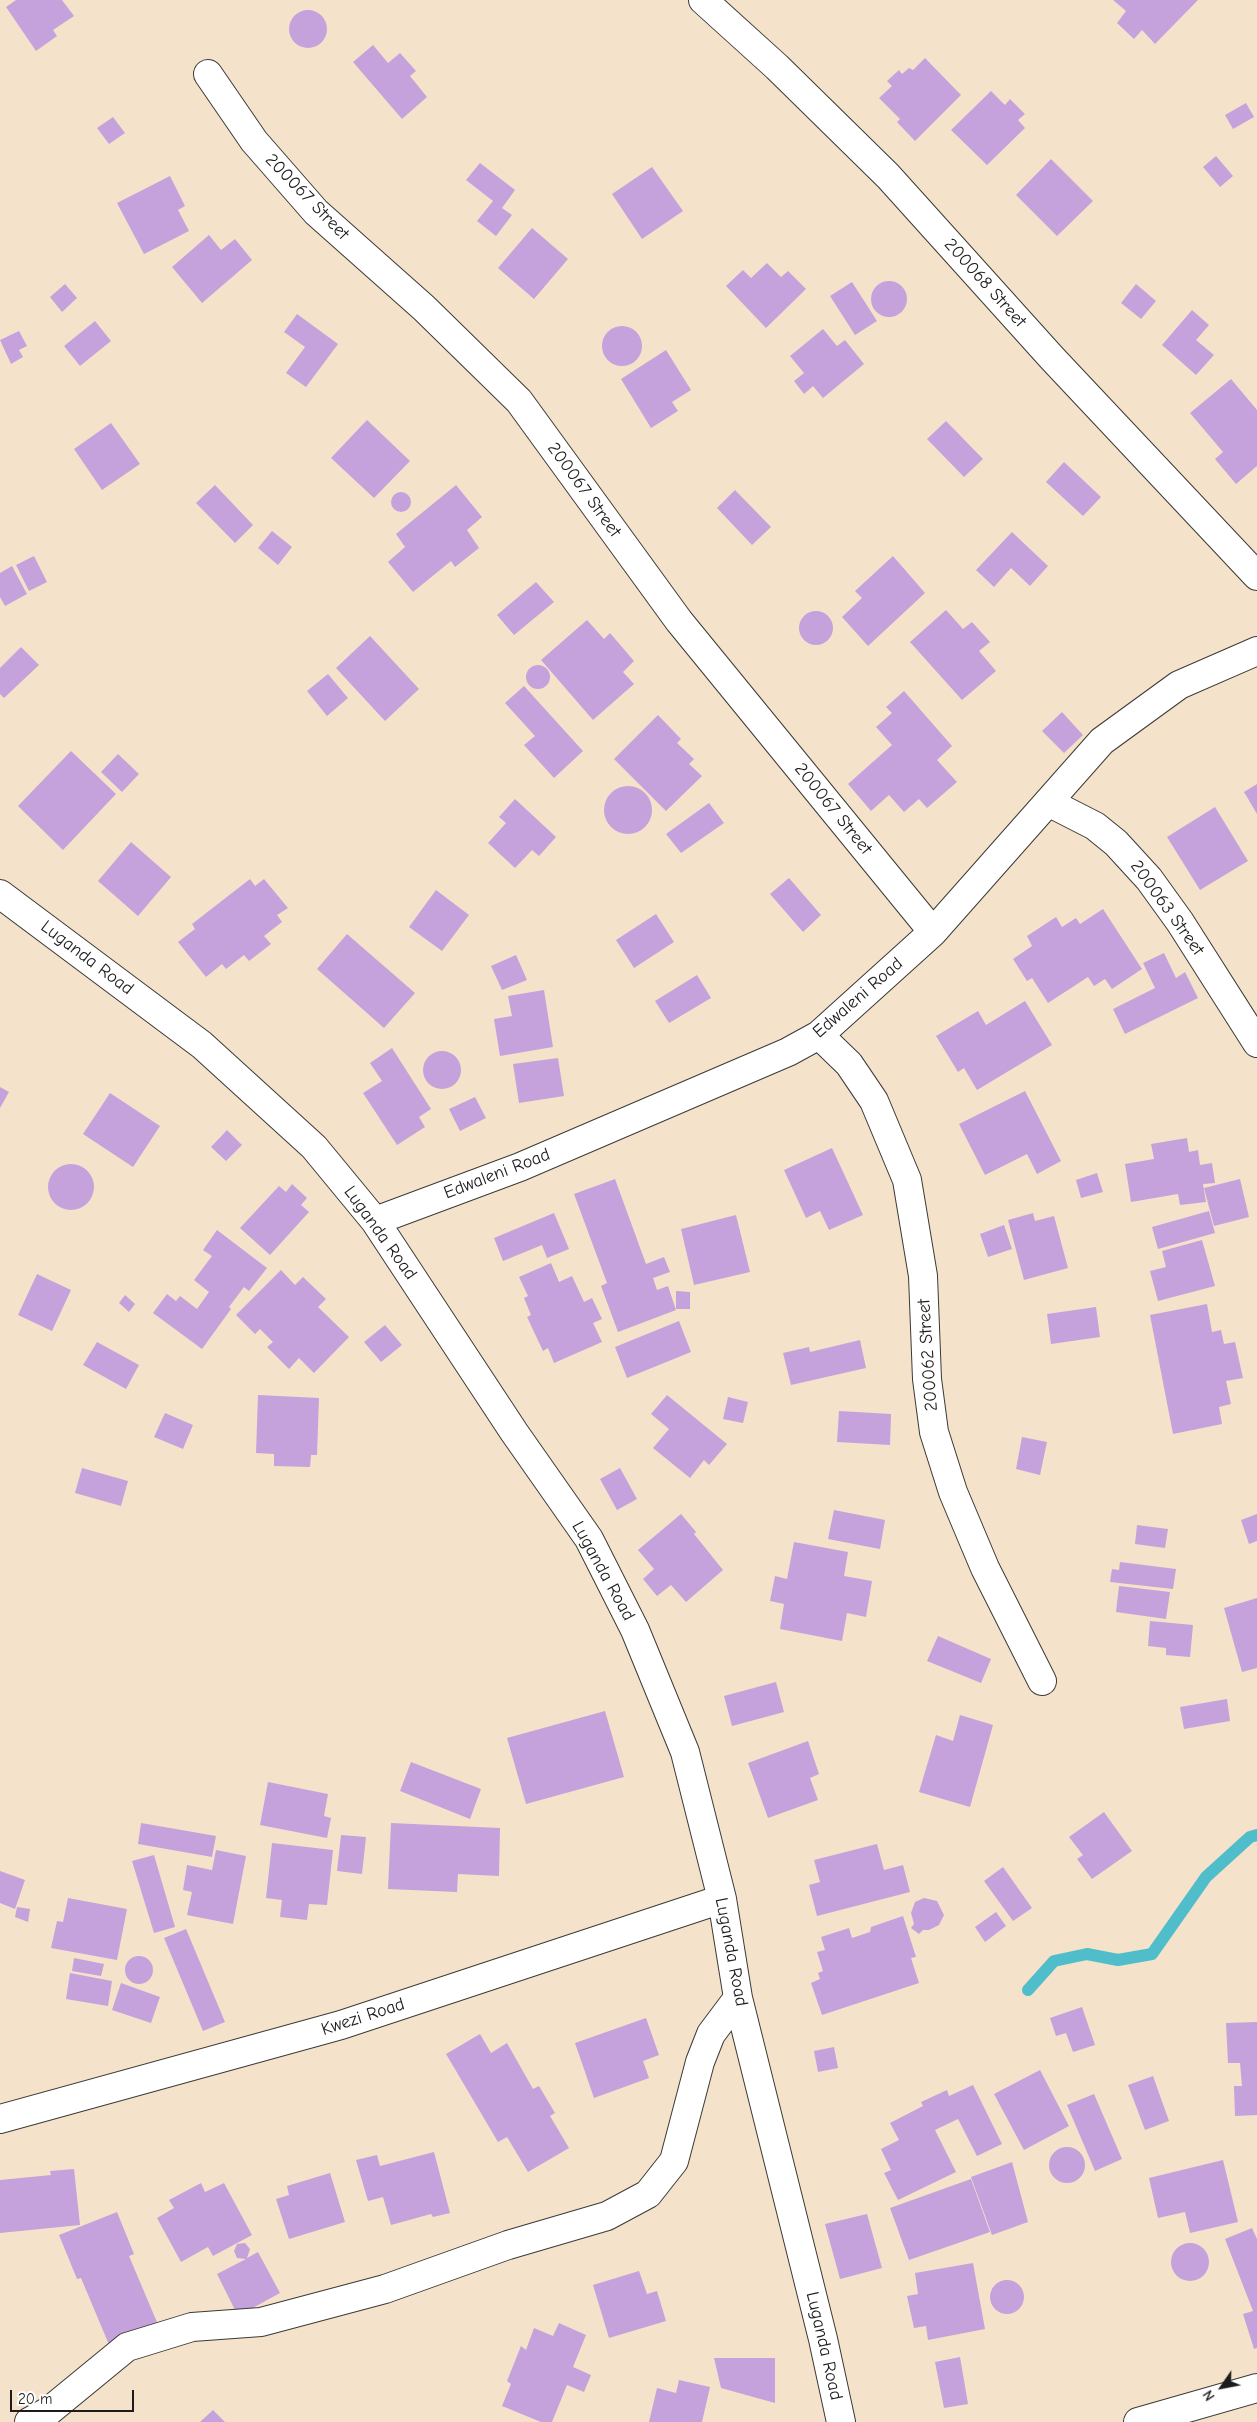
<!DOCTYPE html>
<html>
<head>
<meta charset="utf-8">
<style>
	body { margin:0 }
	#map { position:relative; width:1257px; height:2422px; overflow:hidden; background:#f4e3ca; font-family:"Comic Neue",sans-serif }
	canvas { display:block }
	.north { position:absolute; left:1197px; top:2362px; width:50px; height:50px; -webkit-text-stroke:4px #fff; paint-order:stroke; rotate:237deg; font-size:14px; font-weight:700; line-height:20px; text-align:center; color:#1c1c1c }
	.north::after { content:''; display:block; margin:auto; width:18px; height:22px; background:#1c1c1c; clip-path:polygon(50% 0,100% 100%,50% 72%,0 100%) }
	.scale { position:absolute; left:10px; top:2390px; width:124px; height:22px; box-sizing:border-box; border:2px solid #1c1c1c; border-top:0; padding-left:6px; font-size:15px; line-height:18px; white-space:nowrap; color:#1c1c1c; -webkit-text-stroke:4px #fff; paint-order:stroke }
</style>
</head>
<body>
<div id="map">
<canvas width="1257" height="2422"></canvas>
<div class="north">N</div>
<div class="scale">20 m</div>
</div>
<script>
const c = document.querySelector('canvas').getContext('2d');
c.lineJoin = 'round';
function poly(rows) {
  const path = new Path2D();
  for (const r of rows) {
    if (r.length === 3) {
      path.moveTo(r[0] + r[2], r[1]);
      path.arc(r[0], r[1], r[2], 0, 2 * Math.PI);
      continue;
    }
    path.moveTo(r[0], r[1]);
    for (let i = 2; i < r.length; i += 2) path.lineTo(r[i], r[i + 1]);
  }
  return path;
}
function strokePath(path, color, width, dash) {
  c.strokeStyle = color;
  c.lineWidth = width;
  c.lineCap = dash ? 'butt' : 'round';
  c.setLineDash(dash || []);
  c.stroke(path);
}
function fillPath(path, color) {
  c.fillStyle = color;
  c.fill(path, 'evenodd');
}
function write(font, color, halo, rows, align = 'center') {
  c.font = font + ' "Comic Neue",sans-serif';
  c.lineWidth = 4;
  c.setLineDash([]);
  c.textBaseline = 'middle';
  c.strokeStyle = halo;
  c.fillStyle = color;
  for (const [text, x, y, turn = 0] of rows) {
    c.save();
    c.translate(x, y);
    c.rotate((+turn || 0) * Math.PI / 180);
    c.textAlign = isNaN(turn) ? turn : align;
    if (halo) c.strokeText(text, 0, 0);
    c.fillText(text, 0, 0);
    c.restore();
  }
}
const stream = poly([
	[1028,1990,1054,1961,1087,1954,1118,1960,1152,1954,1206,1877,1250,1837,1257,1835]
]);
const building = poly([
	[16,0,62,0,74,16,53,30,57,36,36,51,6,7],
	[1113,0,1198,0,1155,44,1142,30,1134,39,1117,23,1126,11],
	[308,29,19],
	[373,45,388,63,400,53,416,71,410,76,427,97,402,119,353,62],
	[925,58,961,95,915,141,897,122,900,119,879,98,892,86,887,81,899,70,902,74,909,68,913,70],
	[991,91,1005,105,1010,99,1025,114,1018,120,1025,128,987,165,951,130],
	[1246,103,1254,117,1233,129,1225,115],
	[113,117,125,133,109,144,97,128],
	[1216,156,1233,176,1220,187,1203,167],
	[1051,159,1093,201,1057,236,1016,195],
	[480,163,515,190,502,208,512,215,496,236,477,221,493,201,466,180],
	[652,167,683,211,642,239,612,194],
	[170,176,185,206,178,210,189,231,144,254,117,203],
	[532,228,568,259,534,299,498,268],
	[209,235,221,250,235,239,252,260,202,303,172,267],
	[767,263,781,277,788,271,806,289,766,328,726,286,743,270,751,278],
	[889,299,18],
	[852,282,877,321,855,335,830,296],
	[65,284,77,298,62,312,50,297],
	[1136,284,1156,301,1141,319,1121,303],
	[1192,310,1209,325,1196,340,1214,355,1196,375,1162,345],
	[297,314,338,344,306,387,286,373,305,347,284,332],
	[95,321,111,341,80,366,64,346],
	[622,346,20],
	[823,329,837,346,845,340,864,364,823,398,813,386,804,394,794,381,804,373,790,356],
	[19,331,27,346,19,350,23,357,11,364,0,340],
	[666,350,691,390,672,402,678,411,651,428,621,379],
	[1231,379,1257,410,1257,466,1236,484,1215,459,1223,452,1190,413],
	[367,420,410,461,374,498,331,458],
	[946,421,983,459,964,477,927,439],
	[111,423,140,464,102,490,74,449],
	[1064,462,1101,497,1083,516,1046,482],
	[215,485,253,525,235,543,196,503],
	[456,485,482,517,467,530,479,548,455,567,451,561,413,592,388,562,405,547,396,534],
	[735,490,771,527,752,545,717,508],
	[401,502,10],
	[272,531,292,547,278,565,258,548],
	[1012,532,1048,566,1030,586,1011,568,994,587,976,570],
	[34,556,47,582,29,591,16,565],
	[893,556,925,593,868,646,842,617,862,598,855,591],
	[12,566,27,594,5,606,0,597,0,573],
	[536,582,554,602,514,635,497,615],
	[946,610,963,629,972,622,990,642,979,651,996,671,962,700,910,642],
	[816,628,17],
	[587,620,604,639,610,633,634,661,623,672,634,684,593,720,541,660],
	[370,636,419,689,385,721,336,668],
	[21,647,39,665,4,698,0,694,0,668],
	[538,677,12],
	[328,674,348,698,327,716,307,691],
	[524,686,583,751,554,778,524,745,535,736,505,703],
	[904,691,952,746,937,760,957,782,927,808,919,799,904,812,889,795,871,811,848,784,892,745,876,727,892,713,886,707],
	[1062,712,1083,735,1064,753,1042,731],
	[658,715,681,739,677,743,694,759,689,764,702,776,666,811,614,759],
	[71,751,116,794,63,850,18,806],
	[118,754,139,774,122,792,101,772],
	[1257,784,1257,814,1244,792],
	[628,810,24],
	[515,799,556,837,539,856,532,850,515,868,488,843,506,823,499,817],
	[709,803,724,823,681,853,666,834],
	[1215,807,1248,861,1200,890,1167,837],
	[131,842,171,877,138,916,98,881],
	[789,878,821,915,803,932,770,894],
	[250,879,255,886,264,879,288,908,277,915,282,922,264,936,271,944,249,961,244,955,226,969,222,964,206,977,178,942,195,929,192,924],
	[436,890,469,915,442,951,409,927],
	[1103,909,1142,969,1112,989,1105,979,1094,986,1088,977,1048,1003,1032,978,1027,981,1013,959,1032,946,1027,936,1056,917,1062,927,1076,918,1080,924],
	[656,914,674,942,634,968,616,940],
	[347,934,415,993,384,1028,317,969],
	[1164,953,1176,978,1185,972,1198,998,1125,1034,1113,1009,1155,988,1143,963],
	[516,955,527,980,502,990,491,966],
	[697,975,711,998,669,1023,655,1001],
	[544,990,553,1047,500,1056,494,1019,512,1016,508,996],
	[1025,1001,1052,1045,977,1090,964,1068,958,1072,936,1036,978,1011,986,1025],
	[392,1048,431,1109,419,1117,425,1127,397,1145,363,1093,382,1081,370,1063],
	[442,1070,19],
	[558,1058,564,1096,519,1103,513,1064],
	[0,1087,9,1092,0,1108],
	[1025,1091,1061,1161,1037,1174,1027,1154,985,1175,959,1124],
	[110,1093,160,1126,133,1167,83,1134],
	[475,1097,486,1118,460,1131,449,1109],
	[227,1130,242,1145,226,1161,211,1147],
	[1187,1138,1189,1152,1198,1150,1200,1165,1212,1163,1215,1183,1203,1184,1206,1202,1180,1205,1178,1194,1131,1202,1125,1164,1154,1159,1151,1144],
	[832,1148,863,1215,829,1230,820,1211,806,1218,784,1170],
	[71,1187,23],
	[1097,1173,1103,1192,1081,1198,1076,1180],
	[615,1179,646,1264,664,1257,670,1272,653,1278,657,1290,668,1286,676,1310,618,1332,601,1286,607,1283,574,1194],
	[1240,1179,1249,1217,1214,1226,1204,1188],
	[292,1184,307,1198,301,1205,309,1212,270,1255,240,1228,279,1186,286,1192],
	[1209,1211,1215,1233,1158,1249,1152,1227],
	[554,1213,569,1249,547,1258,542,1245,503,1261,494,1238],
	[1033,1213,1035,1221,1054,1216,1068,1268,1024,1280,1008,1220],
	[736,1215,750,1272,694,1285,681,1229],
	[1004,1225,1012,1249,988,1257,980,1234],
	[217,1230,267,1268,249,1291,244,1287,229,1307,231,1309,202,1349,153,1313,167,1294,176,1301,180,1296,197,1309,209,1292,194,1280,212,1256,203,1250],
	[1202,1240,1215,1286,1158,1301,1150,1271,1166,1267,1162,1251],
	[551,1263,559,1282,572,1276,584,1302,592,1298,602,1319,593,1323,602,1342,554,1363,548,1348,543,1351,527,1317,531,1315,524,1298,528,1296,519,1277],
	[281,1270,295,1285,303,1277,326,1299,318,1307,349,1337,314,1373,299,1358,289,1369,267,1347,273,1342,260,1329,255,1334,236,1315],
	[37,1274,71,1290,52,1331,18,1315],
	[676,1291,690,1292,690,1309,676,1309],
	[125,1295,135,1304,129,1312,119,1303],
	[1207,1304,1212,1332,1221,1330,1224,1344,1235,1342,1243,1378,1226,1381,1231,1404,1219,1407,1222,1424,1173,1434,1150,1315],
	[1096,1307,1100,1337,1051,1344,1047,1314],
	[679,1321,691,1352,627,1378,615,1347],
	[385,1325,402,1345,381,1362,364,1342],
	[860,1340,866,1368,791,1385,783,1353,809,1347,810,1352],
	[97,1342,139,1365,126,1389,83,1365],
	[258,1395,319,1398,317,1455,311,1455,310,1467,274,1466,274,1454,256,1453],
	[667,1395,727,1444,709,1465,704,1460,690,1478,653,1448,669,1429,651,1414],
	[728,1397,748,1402,743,1423,723,1419],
	[839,1411,891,1414,890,1445,837,1442],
	[165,1413,193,1425,183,1449,154,1437],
	[1022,1437,1047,1442,1040,1475,1016,1469],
	[82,1468,128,1481,121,1506,75,1493],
	[620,1468,637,1499,617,1510,600,1479],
	[834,1510,885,1520,880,1549,828,1539],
	[681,1514,696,1532,694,1534,723,1570,686,1602,671,1585,657,1596,643,1579,654,1569,638,1550],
	[1257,1514,1257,1541,1249,1544,1241,1520],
	[1137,1525,1168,1529,1165,1548,1135,1544],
	[794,1542,848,1552,844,1576,872,1581,866,1617,847,1613,842,1641,780,1629,784,1604,770,1601,775,1576,787,1579],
	[1120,1562,1176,1569,1173,1589,1110,1582,1112,1569,1119,1570],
	[1119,1586,1170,1592,1166,1619,1116,1612],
	[1257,1598,1257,1668,1242,1672,1224,1608],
	[1150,1621,1193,1625,1190,1657,1166,1655,1166,1648,1148,1646],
	[938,1636,991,1659,981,1683,927,1661],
	[776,1682,784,1712,732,1726,724,1696],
	[1227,1699,1230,1721,1184,1729,1180,1707],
	[605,1711,624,1777,526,1804,507,1738],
	[960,1715,993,1725,970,1807,919,1792,936,1735,953,1741],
	[808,1741,819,1774,810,1778,818,1800,768,1818,748,1763],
	[411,1762,481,1789,470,1819,400,1791],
	[268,1782,328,1794,324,1816,331,1818,327,1838,260,1825],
	[1104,1812,1132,1851,1092,1879,1077,1859,1083,1855,1069,1837],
	[141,1823,216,1836,212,1857,138,1844],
	[391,1823,500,1828,499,1876,458,1874,457,1892,388,1889],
	[341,1835,366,1837,362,1874,337,1871],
	[272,1843,333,1850,327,1905,309,1904,307,1920,280,1917,282,1900,266,1898],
	[877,1844,884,1870,903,1865,910,1892,817,1916,809,1885,820,1882,814,1860],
	[216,1850,246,1856,233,1924,187,1915,192,1892,183,1890,187,1865,212,1870],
	[154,1855,175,1927,154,1933,132,1861],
	[1003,1867,1032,1908,1013,1921,984,1881],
	[0,1871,25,1880,15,1909,0,1903],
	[68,1898,127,1909,117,1960,51,1948,57,1921,63,1922],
	[924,1898,937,1901,944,1915,939,1925,929,1930,923,1930,919,1934,911,1928,914,1924,911,1913,915,1902],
	[17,1907,30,1909,28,1922,15,1917],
	[996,1912,1006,1926,985,1942,975,1927],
	[903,1916,916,1957,911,1958,919,1983,822,2015,811,1983,820,1979,818,1973,823,1971,817,1952,825,1950,821,1937,849,1928,852,1938,870,1932,871,1927],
	[186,1929,225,2022,203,2031,164,1938],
	[139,1970,14],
	[74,1958,104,1964,101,1976,72,1971],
	[70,1973,112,1981,108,2006,66,1999],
	[121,1983,160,1997,151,2023,112,2010],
	[1082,2007,1095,2045,1073,2052,1066,2033,1056,2036,1050,2018],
	[646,2018,659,2055,643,2061,649,2078,594,2098,575,2043],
	[1257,2022,1257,2115,1235,2116,1234,2086,1242,2086,1240,2063,1228,2063,1226,2023],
	[480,2034,491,2053,507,2043,533,2089,539,2086,555,2113,550,2116,569,2148,528,2172,507,2137,498,2142,446,2054],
	[834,2047,838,2068,818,2072,814,2051],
	[1040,2070,1069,2126,1024,2150,994,2094],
	[1153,2076,1169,2121,1145,2130,1128,2085],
	[973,2085,1002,2144,977,2156,958,2119,935,2130,956,2172,898,2200,884,2173,891,2170,881,2149,899,2140,890,2123,923,2106,921,2102,947,2090,949,2096],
	[1094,2094,1122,2159,1095,2171,1067,2105],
	[1067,2165,18],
	[434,2152,450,2213,433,2217,431,2214,391,2225,383,2197,368,2201,356,2160,377,2155,380,2166],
	[1223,2160,1238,2222,1190,2233,1185,2212,1158,2218,1149,2178],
	[1012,2162,1028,2222,992,2235,971,2177],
	[74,2169,80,2225,0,2233,0,2180,51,2175,50,2171],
	[330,2173,345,2222,289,2239,276,2199,289,2195,287,2186],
	[971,2179,990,2232,909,2260,890,2208],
	[201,2183,205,2192,224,2183,252,2235,213,2256,208,2247,181,2262,157,2218,174,2208,169,2200],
	[117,2212,134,2254,129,2256,159,2327,110,2347,81,2278,77,2279,59,2235],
	[867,2214,882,2268,840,2279,825,2224],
	[1252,2228,1257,2239,1257,2348,1254,2349,1243,2314,1253,2311,1225,2239],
	[245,2243,250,2249,247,2258,258,2252,280,2293,238,2316,217,2274,246,2259,237,2258,234,2251,237,2244],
	[1190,2262,19],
	[973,2263,985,2329,928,2340,926,2326,914,2328,907,2296,918,2294,915,2273],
	[639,2271,647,2294,657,2291,666,2321,609,2338,593,2285],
	[1007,2297,17],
	[559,2323,586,2335,573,2367,591,2375,584,2392,567,2385,552,2422,541,2422,502,2406,511,2384,507,2381,521,2346,526,2350,534,2328,553,2336],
	[960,2357,968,2404,944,2408,935,2362],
	[714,2358,775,2358,775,2403,721,2388],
	[679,2380,710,2387,702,2422,649,2422,657,2388,676,2393],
	[213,2410,225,2422,200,2422]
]);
const minor = poly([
	[703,0,777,67,888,176,1052,358,1257,576],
	[208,74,254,141,316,212,424,308,519,401,679,621,933,932],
	[1048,802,1095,826,1116,843,1149,879,1180,922,1257,1043],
	[0,894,202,1045,314,1147,375,1221,514,1432,589,1539,635,1630,685,1752,722,1899,738,1998,823,2339,841,2422],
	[819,1035,849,1064,874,1101,907,1180,923,1276,927,1379,934,1432,953,1492,985,1568,1042,1681],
	[375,1221,520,1167,788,1052,819,1035,933,932,1102,741,1179,685,1257,651],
	[0,2119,341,2025,722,1899],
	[29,2422,49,2411,127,2347,192,2327,261,2322,385,2289,508,2245,607,2216,648,2194,674,2161,700,2062,711,2034,738,1998],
	[1138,2422,1257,2388]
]);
const streetNames = [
	["200067 Street",307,197,46],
	["200068 Street",985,283,48],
	["200067 Street",584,490,54],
	["200067 Street",833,809,51],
	["200063 Street",1167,908,54],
	["Luganda Road",87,958,37],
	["Edwaleni Road",858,998,-41],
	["Edwaleni Road",497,1174,-21],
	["Luganda Road",380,1233,54],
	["200062 Street",928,1355,-94],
	["Luganda Road",603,1571,61],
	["Luganda Road",731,1952,79],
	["Kwezi Road",363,2017,-18],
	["Luganda Road",824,2346,77]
];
strokePath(stream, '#50bdcb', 12);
fillPath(building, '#c5a2dc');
strokePath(minor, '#3c3a36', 30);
strokePath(minor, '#fff', 28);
write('18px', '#1c1c1c', '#fff', streetNames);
</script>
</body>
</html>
